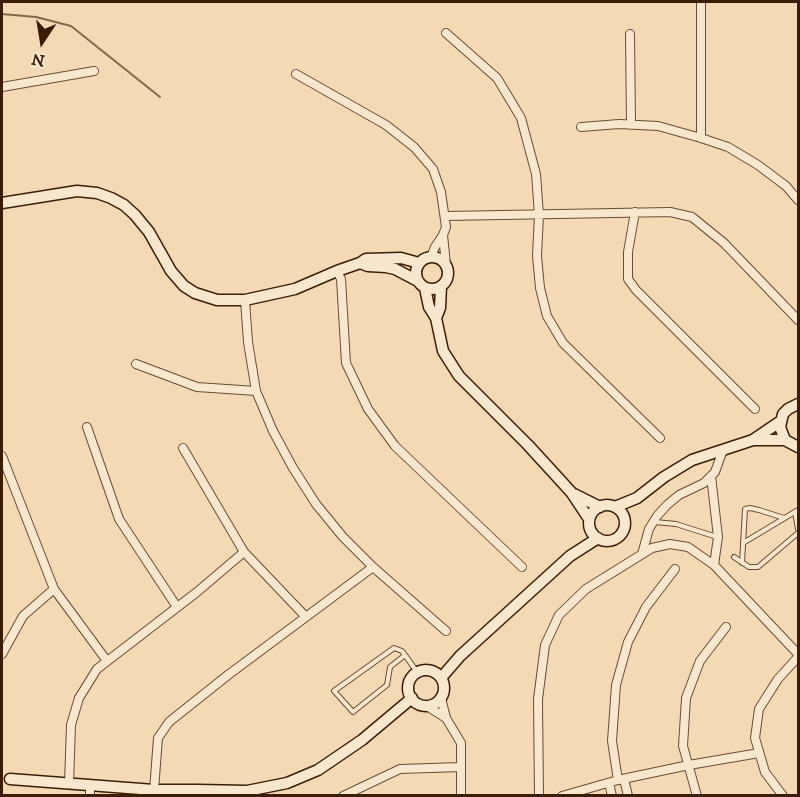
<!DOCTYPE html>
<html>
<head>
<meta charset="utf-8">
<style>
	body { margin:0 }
	#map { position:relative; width:800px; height:797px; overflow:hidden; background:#f4dab4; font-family:"IM FELL DW Pica",serif }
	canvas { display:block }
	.frame { position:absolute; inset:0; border:3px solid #3b1d06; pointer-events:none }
	.north { position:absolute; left:12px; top:12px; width:60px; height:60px; -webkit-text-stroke:4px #f8e7ce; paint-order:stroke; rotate:192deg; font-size:16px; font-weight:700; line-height:24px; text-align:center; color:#3b1d06 }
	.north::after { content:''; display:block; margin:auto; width:21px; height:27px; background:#3b1d06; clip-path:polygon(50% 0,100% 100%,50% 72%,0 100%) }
</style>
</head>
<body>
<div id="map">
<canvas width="800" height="797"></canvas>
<div class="frame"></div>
<div class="north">N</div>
</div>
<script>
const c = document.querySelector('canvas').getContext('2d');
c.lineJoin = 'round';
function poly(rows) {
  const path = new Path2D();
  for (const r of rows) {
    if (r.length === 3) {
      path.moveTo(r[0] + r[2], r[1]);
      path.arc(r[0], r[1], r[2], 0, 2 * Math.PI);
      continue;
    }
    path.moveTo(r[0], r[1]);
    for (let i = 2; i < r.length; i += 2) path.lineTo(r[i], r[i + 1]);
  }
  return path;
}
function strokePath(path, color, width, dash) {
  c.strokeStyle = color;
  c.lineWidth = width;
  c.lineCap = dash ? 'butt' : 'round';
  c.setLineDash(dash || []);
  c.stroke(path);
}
const stream = poly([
	[2,14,36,17,71,26,160,97]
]);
const lane = poly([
	[795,512,798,529],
	[655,522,676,524,717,537],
	[743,543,798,510],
	[734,557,749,567,758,567,798,533],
	[742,563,745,509,750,508,759,510,784,518],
	[405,655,390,667,387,685,353,712,334,691,394,648,402,651,405,655,417,672]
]);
const street = poly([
	[701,2,701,138],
	[446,33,497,78,521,118,536,174,539,215,537,256,540,288,547,316,563,343,660,438],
	[630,34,631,125],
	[296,74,386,125,414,147,433,169,441,192,446,227,443,235,435,247,431,257],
	[2,87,94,71],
	[581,127,619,124,658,126,701,138,728,147,758,165,786,186,798,200],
	[635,212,628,252,628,279,636,290,755,409],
	[446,216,670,212,692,217,724,243,798,320],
	[443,235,446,265],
	[337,271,341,279,346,363,368,409,395,446,522,567],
	[245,300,248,342,256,391,273,431,293,468,316,504,343,537,373,567,446,631],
	[136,364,197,387,256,391],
	[87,427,119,519,177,607],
	[183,448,244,552,306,617],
	[2,456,54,589,107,661],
	[711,476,718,537,714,565],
	[642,554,649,529,657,516,667,505,679,495,704,483,715,472,723,450],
	[2,654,23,616,54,589],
	[441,698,446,718,461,743,461,796],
	[427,706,446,718],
	[624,779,628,796],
	[618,780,612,741,616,685,628,642,646,607,675,569],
	[609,783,612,796],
	[69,784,71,725,79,698,97,669,197,592,244,552],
	[90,786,90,796],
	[154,790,158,738,169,722,228,675,373,567],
	[343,796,400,769,461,767],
	[539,796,538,699,545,645,559,615,586,589,652,548,670,544,688,547,714,565,798,654],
	[562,796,618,780,689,765,759,753],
	[697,796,683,746,686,698,700,661,726,627],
	[783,796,765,772,755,738,759,709,778,679,798,657]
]);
const secondary = poly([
	[2,203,77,191,97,193,111,198,124,205,135,215,149,232,171,271,184,286,195,293,217,300,245,300,295,289,337,271,360,263,366,259,401,258,419,263],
	[432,273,16],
	[360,263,368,266,386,267,395,269,418,281],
	[425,288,429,307,436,318,443,351,459,376,528,445,571,492,589,519],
	[436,318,440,308,441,286],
	[798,404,788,409,783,414,780,427,785,440,798,447],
	[754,440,785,440],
	[574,494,600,507],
	[607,523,18],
	[615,507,637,498,664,477,692,460,753,440,781,421],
	[426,688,18],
	[441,678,460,656,570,556,598,538],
	[10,779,154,790,198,790,247,791,287,783,318,770,362,740,412,698]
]);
strokePath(stream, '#84684b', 2);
strokePath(lane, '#694c32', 6);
strokePath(street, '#694c32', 10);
strokePath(secondary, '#3b1d06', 13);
strokePath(lane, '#f8e7ce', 4);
strokePath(street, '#f8e7ce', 8);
strokePath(secondary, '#f8e7ce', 10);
</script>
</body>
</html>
